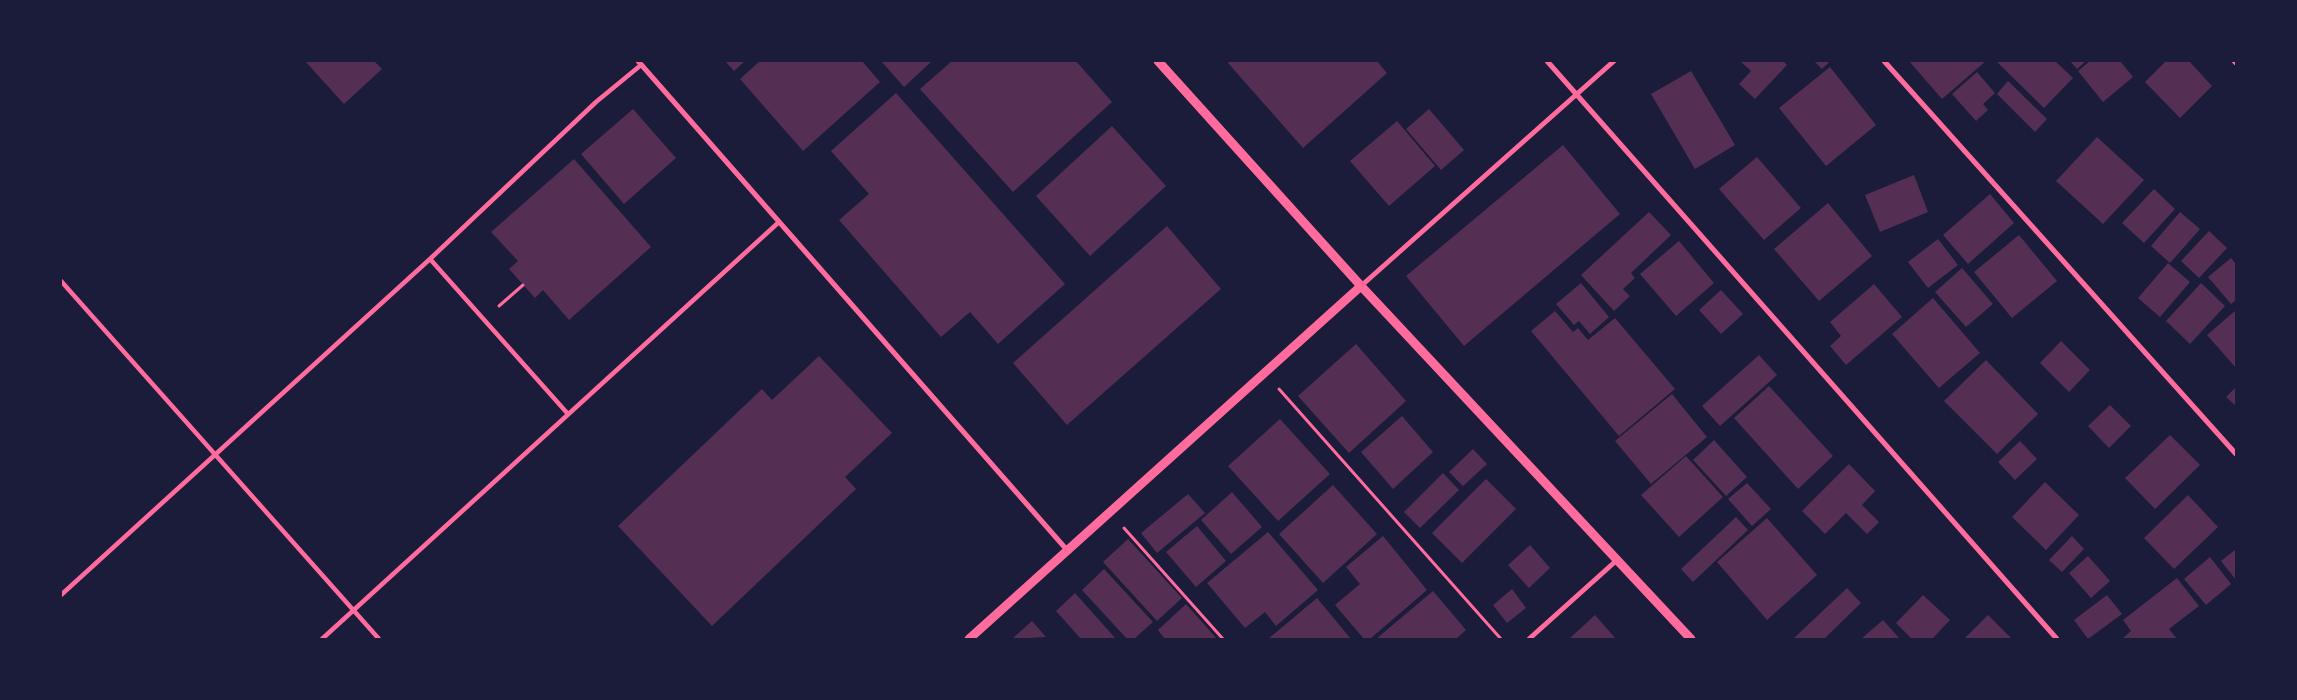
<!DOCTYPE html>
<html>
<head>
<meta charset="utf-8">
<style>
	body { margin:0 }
	#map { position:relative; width:2297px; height:700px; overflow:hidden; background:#1b1b3a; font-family:Signika,sans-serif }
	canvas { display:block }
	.frame { position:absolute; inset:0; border:62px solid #1b1b3a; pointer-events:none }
</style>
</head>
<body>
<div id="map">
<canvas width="2297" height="700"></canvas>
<div class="frame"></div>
</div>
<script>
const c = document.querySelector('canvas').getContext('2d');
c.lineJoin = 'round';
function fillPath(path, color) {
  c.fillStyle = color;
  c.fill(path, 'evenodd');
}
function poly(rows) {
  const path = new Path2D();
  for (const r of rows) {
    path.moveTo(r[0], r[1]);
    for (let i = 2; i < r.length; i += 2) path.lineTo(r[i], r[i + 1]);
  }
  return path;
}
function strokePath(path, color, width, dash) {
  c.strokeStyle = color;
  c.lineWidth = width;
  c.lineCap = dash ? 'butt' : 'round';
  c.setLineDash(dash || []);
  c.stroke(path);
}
const building = poly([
	[305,61,374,61,382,69,344,104],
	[725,61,745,61,734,71],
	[760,61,862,61,880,82,803,151,740,79],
	[881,61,932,61,904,87],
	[952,61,1076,61,1112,102,1013,192,920,89],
	[1230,61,1377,61,1387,73,1303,148,1228,63],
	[1740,61,1783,61,1787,65,1755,99,1739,84,1751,71],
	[1814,61,1830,61,1822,69],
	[1909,61,1986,61,1942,99],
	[1996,61,2055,61,2073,78,2044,108],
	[2070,61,2086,61,2077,69],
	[2090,61,2120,61,2133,77,2103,102,2078,71],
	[2166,61,2189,61,2212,86,2180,118,2145,82],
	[1830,67,1876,125,1826,166,1779,108],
	[1691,71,1735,145,1695,169,1651,94],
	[1977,72,1995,93,1983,104,1988,110,1976,121,1952,94],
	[2008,81,2047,119,2035,132,1997,94],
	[896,93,1065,284,998,344,970,312,941,337,839,220,869,194,831,151],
	[633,109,676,158,624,204,581,154],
	[1429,109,1464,150,1441,170,1406,129],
	[1397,121,1435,166,1389,206,1350,161],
	[1112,126,1166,186,1090,256,1036,196],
	[2097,137,2144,180,2103,224,2056,181],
	[1563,145,1620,214,1464,346,1406,276],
	[1757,157,1801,208,1764,240,1719,189],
	[574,159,651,247,569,320,543,290,535,298,509,269,518,261,491,232],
	[1914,175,1928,212,1880,232,1865,195],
	[2154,189,2175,209,2144,243,2122,223],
	[1990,194,2014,223,1968,264,1943,235],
	[1828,203,1872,256,1819,301,1774,249],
	[1649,212,1671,235,1631,273,1635,278,1623,289,1630,296,1614,311,1581,275],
	[2180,212,2200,229,2170,263,2151,246],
	[1167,226,1221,289,1067,425,1013,363],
	[2209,231,2227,248,2199,278,2181,261],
	[2019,235,2057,281,2012,318,1974,272],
	[1938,239,1958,265,1928,288,1908,262],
	[1679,241,1714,283,1676,316,1640,274],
	[2231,258,2236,264,2236,300,2231,304,2208,277],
	[2168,263,2190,282,2160,317,2138,298],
	[1962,268,1993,304,1966,327,1935,292],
	[1581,283,1609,317,1590,334,1579,321,1574,325,1556,304],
	[2201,283,2225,306,2190,344,2166,321],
	[1874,284,1902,317,1846,365,1830,346,1841,336,1830,322],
	[1721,290,1743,314,1721,334,1699,310],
	[1933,298,1980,353,1939,388,1892,334],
	[2236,310,2236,368,2207,335],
	[1555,311,1573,332,1578,328,1588,340,1615,318,1675,389,1619,436,1531,331],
	[2061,341,2090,370,2069,392,2040,363],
	[1356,344,1406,401,1349,453,1298,396],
	[1759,355,1777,375,1720,426,1702,406],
	[819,356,892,433,845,477,856,489,712,626,618,526,762,389,772,400],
	[1986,360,2038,414,1997,454,1944,401],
	[1769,386,1833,456,1798,489,1734,418],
	[2236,387,2236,406,2226,397],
	[1672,394,1707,437,1651,484,1615,441],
	[2110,405,2131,426,2109,448,2088,426],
	[1402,416,1433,452,1393,489,1361,452],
	[1280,419,1330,474,1278,521,1228,466],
	[2170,435,2200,465,2155,509,2125,478],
	[1714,440,1747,477,1726,496,1693,460],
	[2020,441,2037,459,2015,480,1998,462],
	[1473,449,1487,464,1463,486,1449,472],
	[1686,456,1723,497,1679,537,1641,495],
	[1849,464,1875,491,1862,505,1879,522,1867,534,1846,513,1825,534,1802,511],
	[1443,473,1459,490,1420,528,1404,512],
	[1486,479,1516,509,1462,563,1432,533],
	[2045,482,2079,515,2046,550,2012,517],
	[1747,483,1771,509,1752,526,1728,499],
	[1333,485,1377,534,1323,583,1279,534],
	[1232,492,1262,527,1231,554,1201,520],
	[1188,494,1205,513,1157,553,1141,533],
	[2188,495,2218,527,2174,569,2144,538],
	[1736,517,1748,530,1693,582,1681,569],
	[1767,518,1817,575,1767,620,1717,562],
	[1197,526,1226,561,1196,587,1166,552],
	[1268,532,1318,590,1276,626,1265,612,1245,628,1207,583],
	[1383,536,1427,590,1370,639,1364,639,1335,605,1360,584,1346,567],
	[2072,536,2084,549,2062,572,2049,560],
	[1128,539,1182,598,1157,621,1103,562],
	[1530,545,1550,568,1529,588,1508,565],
	[2236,549,2236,580,2221,561],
	[2088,556,2110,581,2091,598,2069,573],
	[2210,557,2231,584,2206,605,2184,579],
	[1104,569,1153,622,1134,639,1127,639,1082,590],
	[2177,578,2199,606,2169,629,2177,639,2122,639,2131,631,2123,620],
	[1847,588,1861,603,1824,639,1793,639],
	[1512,589,1526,608,1507,623,1493,605],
	[1433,591,1466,630,1456,639,1376,639],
	[1075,593,1116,639,1081,639,1056,611],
	[1923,595,1950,620,1932,639,1912,639,1896,623],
	[2107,595,2122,614,2088,639,2074,620],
	[1317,598,1351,639,1268,639],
	[1186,604,1217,639,1165,639,1158,630],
	[1595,615,1616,639,1569,639],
	[1988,615,2012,639,1964,639],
	[1883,620,1900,639,1861,639],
	[1032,621,1046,637,1012,639]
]);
const path = poly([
	[499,306,523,285],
	[1279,389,1501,639],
	[1124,528,1223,639]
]);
const pedestrian = poly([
	[430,259,568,414],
	[61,281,379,639],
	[61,595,430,259,596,102,641,65],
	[322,639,779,222]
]);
const minor = poly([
	[638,61,1067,550],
	[1547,61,2057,639],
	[1884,61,2236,454],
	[2234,61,2236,63],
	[1361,286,1614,61],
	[1529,639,1617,560]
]);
const tertiary = poly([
	[1158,61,1361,286,1691,639],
	[969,639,1361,286]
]);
fillPath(building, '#542f53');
strokePath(path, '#ff6b9d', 3);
strokePath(pedestrian, '#ff6b9d', 4.5);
strokePath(minor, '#ff6b9d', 5);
strokePath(tertiary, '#ff6b9d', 9);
</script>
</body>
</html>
